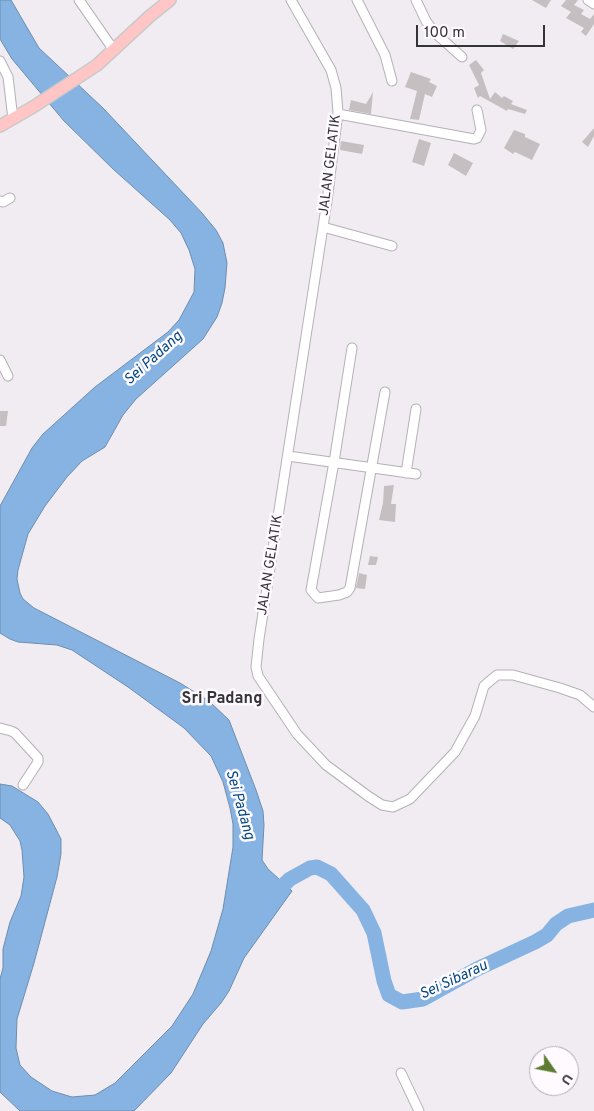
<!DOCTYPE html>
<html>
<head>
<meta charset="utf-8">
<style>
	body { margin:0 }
	#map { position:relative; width:594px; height:1111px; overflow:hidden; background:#f1ecf2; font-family:Overpass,sans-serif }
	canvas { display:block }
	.north { position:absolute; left:529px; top:1046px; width:50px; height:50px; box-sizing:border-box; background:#fefaff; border:1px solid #adaaae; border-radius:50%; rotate:123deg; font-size:14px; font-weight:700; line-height:20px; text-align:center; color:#343335 }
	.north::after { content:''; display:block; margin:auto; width:18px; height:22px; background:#5d7b31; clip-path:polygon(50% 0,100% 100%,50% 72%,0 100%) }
	.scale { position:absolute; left:416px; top:25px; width:129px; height:22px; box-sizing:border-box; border:2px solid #343335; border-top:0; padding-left:6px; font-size:15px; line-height:18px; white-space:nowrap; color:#343335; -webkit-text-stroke:4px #fefaff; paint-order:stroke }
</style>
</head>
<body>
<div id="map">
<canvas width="594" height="1111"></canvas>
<div class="north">U</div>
<div class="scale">100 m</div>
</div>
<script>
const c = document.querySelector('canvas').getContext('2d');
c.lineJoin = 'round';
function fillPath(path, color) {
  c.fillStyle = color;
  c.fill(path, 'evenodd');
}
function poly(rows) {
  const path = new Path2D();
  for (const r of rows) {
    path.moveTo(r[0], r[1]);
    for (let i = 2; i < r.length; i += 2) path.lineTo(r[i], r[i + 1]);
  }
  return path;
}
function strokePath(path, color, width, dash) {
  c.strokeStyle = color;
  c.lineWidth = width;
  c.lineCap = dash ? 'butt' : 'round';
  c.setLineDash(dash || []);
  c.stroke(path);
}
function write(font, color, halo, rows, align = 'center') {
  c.font = font + ' Overpass,sans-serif';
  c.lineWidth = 5;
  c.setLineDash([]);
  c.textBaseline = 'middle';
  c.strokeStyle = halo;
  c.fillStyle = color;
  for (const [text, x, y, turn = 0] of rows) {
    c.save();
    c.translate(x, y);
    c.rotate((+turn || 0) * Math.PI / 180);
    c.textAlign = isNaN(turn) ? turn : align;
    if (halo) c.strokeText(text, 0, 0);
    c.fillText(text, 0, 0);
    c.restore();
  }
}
const water = poly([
	[0,0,11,0,39,48,103,108,202,213,216,230,223,243,227,263,225,288,222,303,217,317,203,339,136,399,123,415,105,447,82,461,67,477,45,506,28,534,18,570,17,579,20,593,23,599,34,608,180,683,209,701,229,720,256,790,263,811,264,825,262,860,268,869,292,891,244,958,229,991,221,1003,203,1024,171,1073,134,1111,20,1111,0,1092,0,979,3,968,3,949,10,922,21,896,24,877,22,850,20,841,10,825,0,818,0,784,12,786,38,802,48,814,61,839,61,854,57,877,34,963,17,1019,16,1048,20,1065,31,1077,52,1091,72,1097,95,1095,115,1083,172,1026,193,994,211,951,223,909,233,847,233,824,230,808,223,782,211,756,184,728,128,687,72,650,57,645,18,642,10,639,0,633,0,506,32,448,43,434,95,387,168,332,179,320,194,292,195,269,189,250,181,233,170,220,113,169,64,121,12,59,0,39,0,0]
]);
const river = poly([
	[270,898,290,879,310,868,317,867,331,874,363,910,374,933,384,981,389,995,402,1002,423,999,477,969,535,942,547,935,556,924,568,916,594,910]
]);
const building = poly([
	[532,0,551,0,546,8],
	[566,0,578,0,574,5,584,10,581,14,590,19,594,14,594,24,586,36,581,32,584,28,566,18,571,12,561,6],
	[503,34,519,41,513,49,500,41],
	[476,60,484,70,481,73,490,99,495,92,502,98,504,96,513,101,511,104,527,110,525,114,508,109,507,111,480,96,478,98,474,88,479,85,469,65],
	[411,72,431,79,429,82,437,86,432,97,425,94,419,120,410,119,417,91,405,87],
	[373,92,371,114,349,110,351,100,366,104],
	[594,128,594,136,588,147,582,142],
	[514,130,525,134,525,137,540,144,532,160,515,152,513,154,504,148],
	[419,139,431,143,424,166,412,162],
	[341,141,364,145,362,154,340,150],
	[454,153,473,163,466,176,448,165],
	[0,411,8,411,6,426,0,426],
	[394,485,391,504,396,504,395,522,379,520,383,503,384,486],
	[370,556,378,557,376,565,368,565],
	[359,573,367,575,365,589,356,588]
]);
const minor = poly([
	[79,0,113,49],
	[291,0,331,70,336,88,338,112,327,201,259,639,256,667,258,676,297,734,326,765,368,796,382,805,393,807,410,799,455,752,475,716,484,686,497,675,513,675,560,688,580,695,594,707],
	[357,0,385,55,392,81],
	[416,0,426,21,434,32,462,57],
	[588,0,594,4],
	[0,61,8,77,13,119],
	[338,114,474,139,477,138,481,130,477,110],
	[0,201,3,202,10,198],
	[323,227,392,246],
	[352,348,334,462,311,590,318,598,339,595,347,592,350,588,385,392],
	[0,360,8,376],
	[288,456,416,474],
	[406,473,416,409],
	[0,728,11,731,15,733,38,758,38,762,23,785],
	[401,1073,419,1111]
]);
const major = poly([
	[0,126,33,107,97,65,150,16,170,0]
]);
const streetNames = [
	["JALAN GELATIK",331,165,-83],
	["JALAN GELATIK",271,565,-81]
];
const waterNames = [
	["Sei Padang",154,359,-42],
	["Sei Padang",239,805,74],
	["Sei Sibarau",454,981,-25]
];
const quarterNames = [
	["Sri Padang",222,700]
];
fillPath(water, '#86b3e2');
strokePath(water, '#6d8dae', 1);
strokePath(river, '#86b3e2', 15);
fillPath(building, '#c6bfc1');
strokePath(minor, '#b5b0b5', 11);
strokePath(major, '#cacaca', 14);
strokePath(minor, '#fff', 9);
strokePath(major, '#ffc6c5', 11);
write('14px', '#343335', '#fefaff', streetNames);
write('italic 15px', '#004881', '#fefaff', waterNames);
write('bold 16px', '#343335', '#fefaff', quarterNames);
</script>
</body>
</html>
